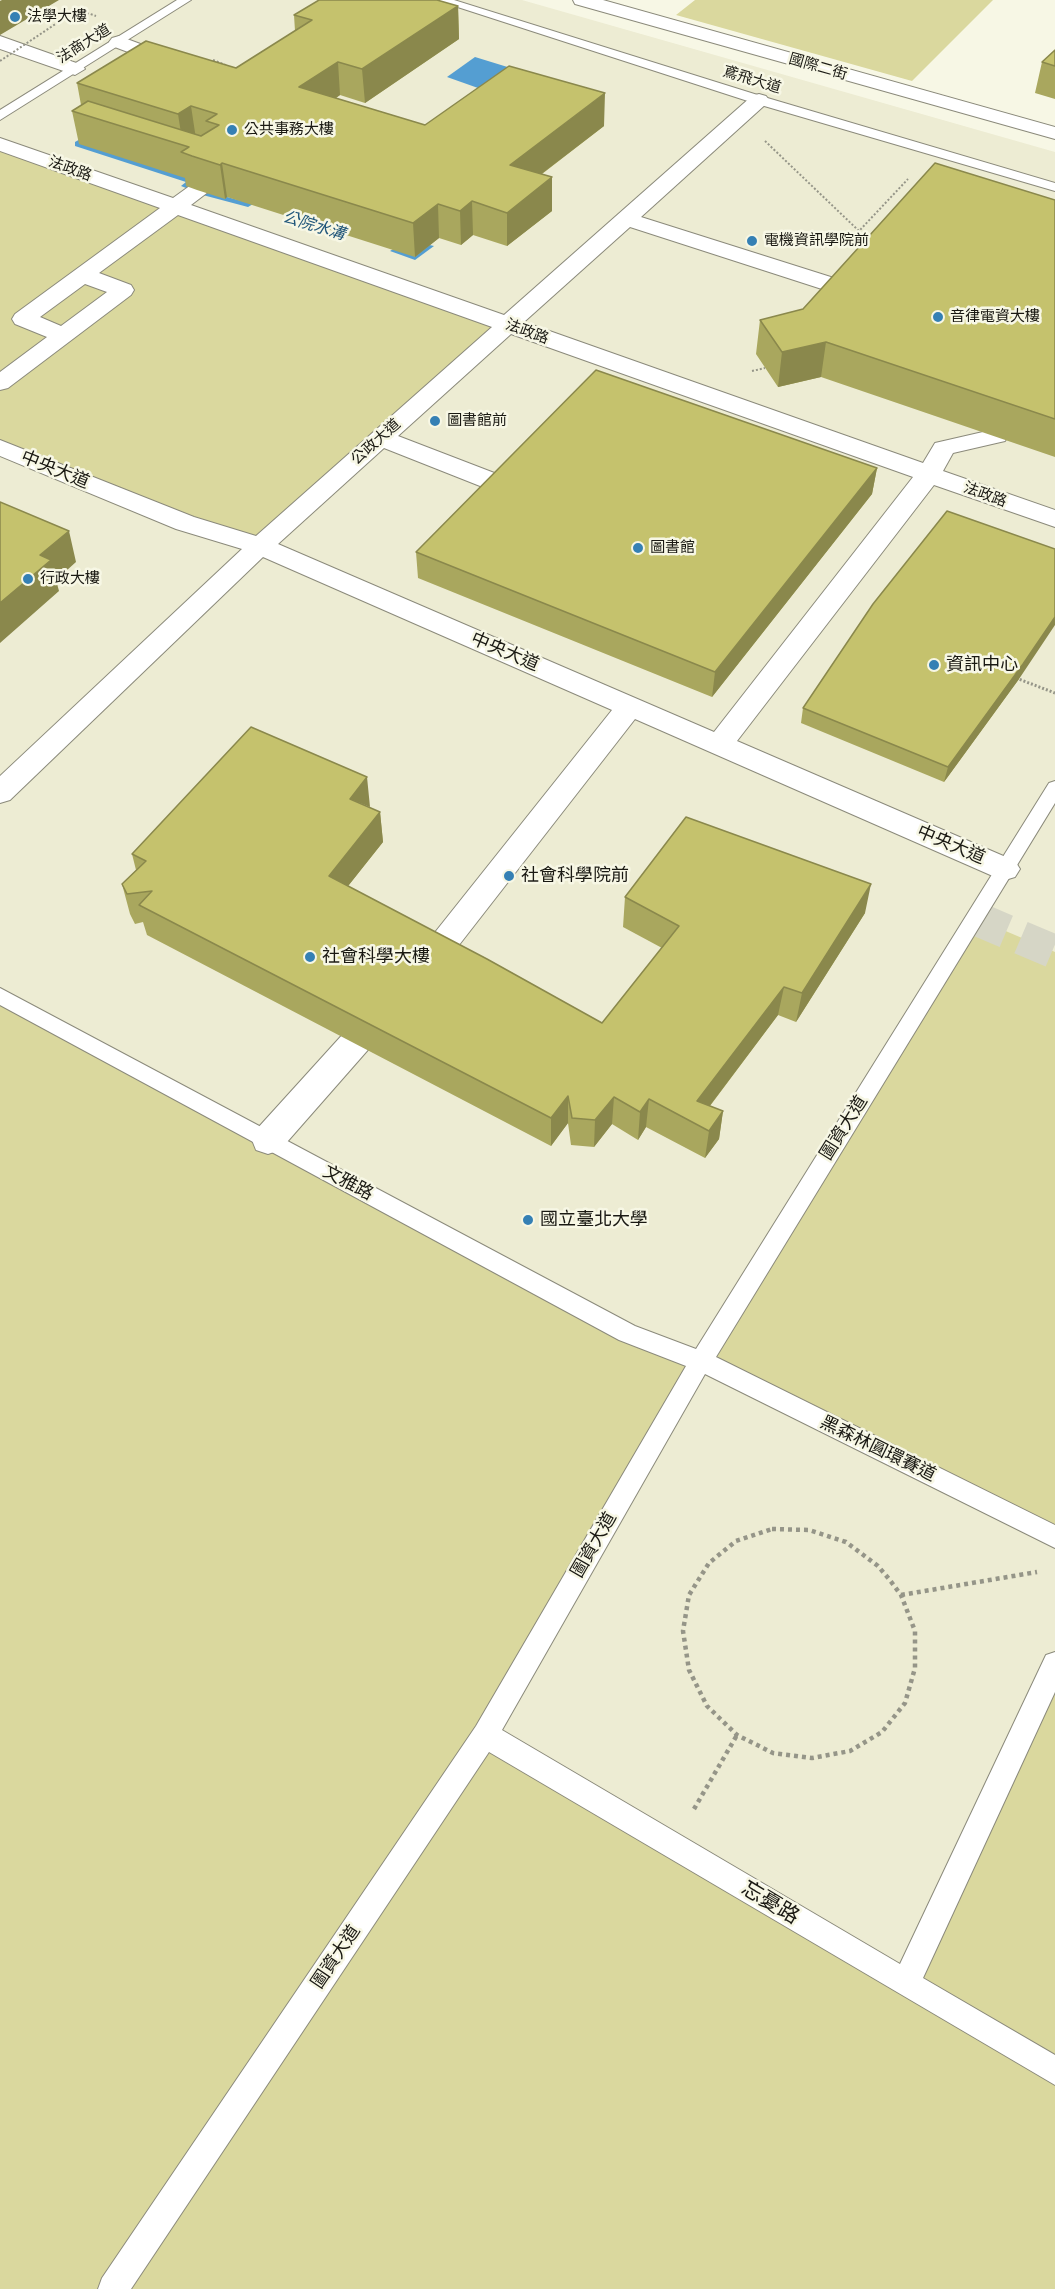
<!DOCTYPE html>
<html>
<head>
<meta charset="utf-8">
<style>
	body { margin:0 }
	canvas { display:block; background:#f7f7e5 }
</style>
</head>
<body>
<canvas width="1055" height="2289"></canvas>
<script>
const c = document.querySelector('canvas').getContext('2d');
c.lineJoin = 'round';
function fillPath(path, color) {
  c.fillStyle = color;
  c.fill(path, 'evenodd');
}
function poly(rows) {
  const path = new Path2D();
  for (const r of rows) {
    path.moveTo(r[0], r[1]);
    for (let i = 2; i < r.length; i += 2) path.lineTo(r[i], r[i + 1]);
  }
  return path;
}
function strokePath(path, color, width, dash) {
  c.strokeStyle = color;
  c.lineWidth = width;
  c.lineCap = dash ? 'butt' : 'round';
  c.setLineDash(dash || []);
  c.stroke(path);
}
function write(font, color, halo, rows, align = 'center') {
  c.font = font + ' "PT Sans Narrow","Noto Sans TC",sans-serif';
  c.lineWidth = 5;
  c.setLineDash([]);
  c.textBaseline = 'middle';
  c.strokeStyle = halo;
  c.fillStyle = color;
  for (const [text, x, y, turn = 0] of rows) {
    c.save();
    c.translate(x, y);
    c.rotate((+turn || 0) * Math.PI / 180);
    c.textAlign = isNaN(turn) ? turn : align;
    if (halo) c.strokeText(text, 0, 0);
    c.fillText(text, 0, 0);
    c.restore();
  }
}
const built = poly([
	[0,0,522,0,1055,152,1055,2289,0,2289]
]);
const green = poly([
	[695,0,993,0,912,81,676,15],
	[0,144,507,325,260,546,0,447],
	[975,918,1055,952,1055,1537,701,1361,486,1735,906,1983,1055,1664,1055,2289,0,2289,0,996,700,1361]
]);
const water = poly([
	[475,57,514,69,509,99,447,77]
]);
const stream = poly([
	[82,138,90,138,91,140,88,143,198,179,199,181,194,188,253,204,248,207,199,194,189,196,188,194,191,190,181,186,186,182,75,146,75,142,82,138],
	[425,244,434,246,415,260,390,251,395,248,413,253,425,244]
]);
const streetTunnel = poly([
	[975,918,1055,952]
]);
const pathFar1 = poly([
	[63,19,76,9,96,16],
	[213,60,228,66],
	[765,141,859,231,908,179],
	[752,371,765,368]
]);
const path = poly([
	[772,1529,809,1530,846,1542,878,1566,889,1579,901,1595,915,1631,915,1668,905,1703,882,1732,850,1751,812,1758,773,1753,737,1735,707,1706,689,1670,683,1631,689,1595,709,1563,736,1541,772,1529],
	[901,1595,1037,1572],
	[694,1809,737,1735]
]);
const lane = poly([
	[177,0,191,0,0,120,0,110,177,0],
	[436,0,454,0,764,97,1055,183,1055,191,754,103,436,0],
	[1055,781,1055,803,716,1357,1055,1525,1055,1548,705,1374,502,1730,900,1964,1046,1655,1055,1652,1055,1692,923,1978,1055,2055,1055,2085,489,1752,131,2289,98,2289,102,2278,476,1726,686,1366,619,1340,0,1005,0,988,635,1326,696,1349,1049,783,1055,781]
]);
const street = poly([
	[573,0,603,0,1055,127,1055,139,575,4,573,0],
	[0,36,82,65,85,69,75,75,0,49,0,36],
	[119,36,183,60,186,64,176,70,112,46,109,42,112,38,119,36],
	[759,94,766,96,769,100,766,104,641,217,875,291,878,296,875,301,859,301,630,227,524,322,923,463,935,443,996,429,1005,431,1008,436,1005,441,953,453,943,471,1055,510,1055,527,934,485,737,741,1015,861,1020,869,1015,877,1005,880,995,877,635,719,431,981,420,985,409,981,405,973,409,965,612,710,263,557,10,800,0,803,0,776,242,549,176,529,0,456,0,440,194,517,256,536,492,327,178,215,99,273,131,285,134,290,131,295,8,388,0,390,0,372,47,337,15,324,12,319,15,314,160,208,0,151,0,138,173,198,227,159,241,159,244,163,241,167,191,205,504,315,752,96,759,94],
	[85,284,107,292,61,326,40,317,85,284],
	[511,334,913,477,714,732,278,544,384,448,518,501,527,503,536,501,539,495,536,489,398,436,511,334],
	[384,998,395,1001,400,1010,395,1019,280,1150,268,1154,256,1150,252,1140,256,1130,373,1001,384,998]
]);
const pathBridgeFar1 = poly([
	[0,61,63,19]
]);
const pathBridge = poly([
	[1016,678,1055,693]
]);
const wall = poly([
	[458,6,459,39,365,103,340,95,336,98,425,125,604,126,542,174,552,211,507,246,473,235,461,245,439,238,415,257,227,197,225,199,197,190,186,186,185,178,79,144,72,111,81,105,77,83,236,68,295,31,294,15],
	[1055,50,1055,99,1035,93,1042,62],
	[1055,200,1055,457,821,377,778,387,756,354,760,320,803,309],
	[877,468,872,494,712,697,418,578,416,552],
	[1019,679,944,782,801,723,803,708],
	[370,808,380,812,383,842,348,886,602,1023,662,948,623,927,625,897,865,913,796,1022,778,1015,710,1106,723,1111,719,1139,705,1158,646,1127,638,1140,612,1124,594,1147,571,1145,568,1123,551,1146,147,935,143,922,135,924,130,914,122,884,136,870,132,854]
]);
const shadedWall = poly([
	[2,0,59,0,0,35,0,1],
	[458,6,459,39,365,103,362,69],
	[338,62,340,95,303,121,299,87],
	[605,93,604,126,510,198,510,165],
	[191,106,196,139,183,146,178,114],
	[222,163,227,197,225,199,220,165],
	[552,177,552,211,507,246,507,213],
	[472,201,473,235,461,245,460,211],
	[438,204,439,238,415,257,413,223],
	[826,342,821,377,778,387,782,352],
	[877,468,872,494,712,697,715,672],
	[69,531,76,562,56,580,59,591,0,643,0,603,40,555],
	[1055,617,1055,625,1019,679,944,782,948,767],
	[367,777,370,807,350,799],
	[380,812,383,842,333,905,329,876],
	[871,884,865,913,796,1022,802,993],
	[784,987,778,1015,696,1124,697,1101],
	[568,1096,568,1123,551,1146,551,1118],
	[614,1097,612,1124,594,1147,595,1120],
	[649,1099,646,1127,638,1140,640,1112],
	[723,1111,719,1139,705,1158,709,1131]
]);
const building = poly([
	[319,0,437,0,458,6,362,69,338,62,299,87,425,125,509,66,605,93,510,165,552,177,507,213,472,201,460,211,438,204,413,223,222,163,220,165,192,156,181,152,189,147,72,111,88,101,201,136,219,125,206,121,217,114,191,106,178,114,77,83,146,41,236,68,312,20,294,15,319,0],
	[1055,50,1055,66,1042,62,1055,50],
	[935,163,1055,200,1055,419,826,342,782,352,760,320,803,309,935,163],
	[596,370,877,468,715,672,416,552,596,370],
	[0,502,69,531,40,555,51,560,0,603,0,502],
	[947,511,1055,549,1055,617,1023,664,948,767,803,708,873,604,947,511],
	[251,727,367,777,350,799,380,812,329,876,487,959,602,1023,679,926,625,897,686,817,871,884,802,993,784,987,697,1101,723,1111,709,1131,649,1099,640,1112,614,1097,595,1120,572,1118,568,1096,551,1118,139,905,152,891,127,894,122,884,146,861,132,854,251,727]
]);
const markers = [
	[15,17,6,"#3580b4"],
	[232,130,6,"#3580b4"],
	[752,241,6,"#3580b4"],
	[938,317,6,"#3580b4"],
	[435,421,6,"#3580b4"],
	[638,548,6,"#3580b4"],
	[28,579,6,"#3580b4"],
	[934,665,6,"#3580b4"],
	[509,876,6,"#3580b4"],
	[310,957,6,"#3580b4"],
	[528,1220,6,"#3580b4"]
];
const farPoinames = [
	["法學大樓",27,17],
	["公共事務大樓",244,130],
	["電機資訊學院前",764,241],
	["音律電資大樓",950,317],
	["圖書館前",447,421],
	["圖書館",650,548],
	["行政大樓",40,579]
];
const farStreetnames = [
	["法商大道",84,44,-32],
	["國際二街",818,67,16],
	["鳶飛大道",752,80,17],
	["法政路",70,169,20],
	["法政路",527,332,20],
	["公政大道",376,442,-42],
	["法政路",985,495,20]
];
const farWaternames = [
	["公院水溝",314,226,17]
];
const streetNames = [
	["中央大道",55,470,22],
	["中央大道",505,652,23],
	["中央大道",951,845,23],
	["圖資大道",844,1128,-58],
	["文雅路",348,1183,28],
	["黑森林圓環賽道",878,1449,26],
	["圖資大道",594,1545,-60],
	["圖資大道",336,1957,-56]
];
const poiNames = [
	["資訊中心",946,665],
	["社會科學院前",521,876],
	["社會科學大樓",322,957],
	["國立臺北大學",540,1220]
];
const nearStreetnames = [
	["忘憂路",770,1903,31]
];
fillPath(built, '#edecd3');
fillPath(green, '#dad89e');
fillPath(water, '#549ed2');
fillPath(stream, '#549ed2');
strokePath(streetTunnel, '#d6d6c6', 34, [34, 16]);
strokePath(lane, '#8b8a7b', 2);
strokePath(street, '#8b8a7b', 2);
strokePath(pathFar1, '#959588', 2, [2, 2]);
strokePath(path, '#959588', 4.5, [4, 4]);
fillPath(lane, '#fff');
fillPath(street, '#fff');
strokePath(pathBridgeFar1, '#959588', 2, [2, 2]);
strokePath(pathBridge, '#959588', 3, [2, 2]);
fillPath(wall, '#a9a75e');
fillPath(shadedWall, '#8a884c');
fillPath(building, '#c5c26d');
strokePath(building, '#8a884c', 1.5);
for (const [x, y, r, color] of markers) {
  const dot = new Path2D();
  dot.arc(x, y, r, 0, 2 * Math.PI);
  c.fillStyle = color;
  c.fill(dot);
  strokePath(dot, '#f7f7e5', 2);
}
write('15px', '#1a1913', '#f7f7e5', farPoinames, 'left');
write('15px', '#1a1913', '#f7f7e5', farStreetnames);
write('italic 16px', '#20567a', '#f7f7e5', farWaternames);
write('18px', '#1a1913', '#f7f7e5', streetNames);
write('18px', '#1a1913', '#f7f7e5', poiNames, 'left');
write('21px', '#1a1913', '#f7f7e5', nearStreetnames);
</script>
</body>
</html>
